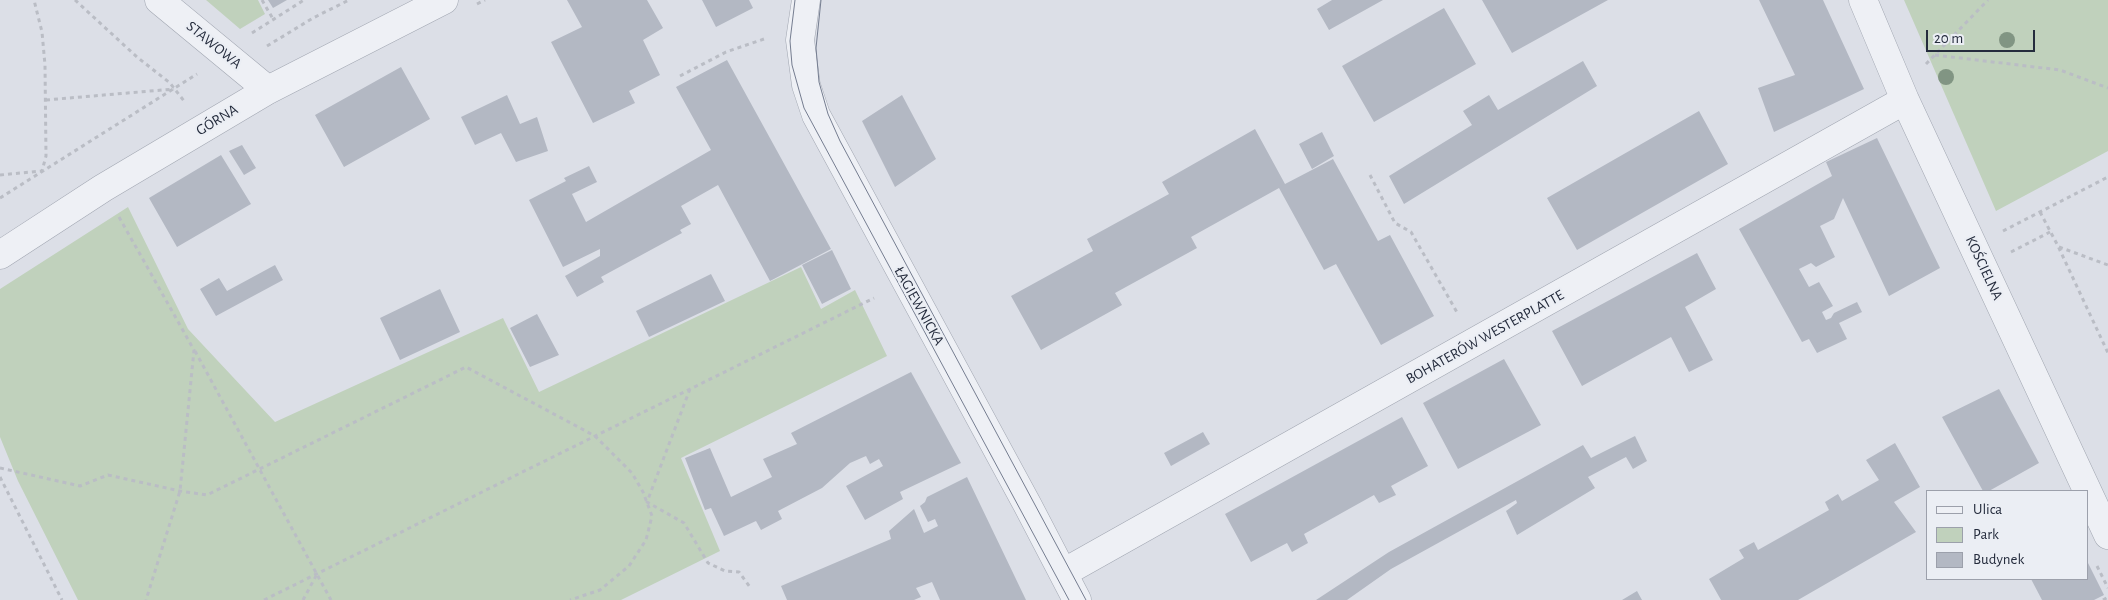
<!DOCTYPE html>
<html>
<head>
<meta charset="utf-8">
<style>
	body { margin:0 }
	#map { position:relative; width:2108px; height:600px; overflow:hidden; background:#dcdfe7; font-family:"Alegreya Sans",sans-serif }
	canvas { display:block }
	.legend { position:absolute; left:1926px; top:490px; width:162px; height:90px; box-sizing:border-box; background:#ebeef4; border:1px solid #9ca0ab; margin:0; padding:6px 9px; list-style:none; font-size:15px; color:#252c3d }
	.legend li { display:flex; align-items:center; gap:10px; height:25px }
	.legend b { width:25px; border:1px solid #9ca0ab }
	.scale { position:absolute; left:1926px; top:30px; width:109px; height:22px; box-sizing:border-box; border:2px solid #252c3d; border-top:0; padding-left:6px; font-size:15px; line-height:18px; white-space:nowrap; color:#252c3d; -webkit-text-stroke:4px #ebeef4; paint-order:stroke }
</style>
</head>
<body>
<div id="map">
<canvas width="2108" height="600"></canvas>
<ul class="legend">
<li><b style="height:6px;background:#eef0f5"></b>Ulica</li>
<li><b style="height:14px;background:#c0d1bc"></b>Park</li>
<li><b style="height:14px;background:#b3b8c3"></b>Budynek</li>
</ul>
<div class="scale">20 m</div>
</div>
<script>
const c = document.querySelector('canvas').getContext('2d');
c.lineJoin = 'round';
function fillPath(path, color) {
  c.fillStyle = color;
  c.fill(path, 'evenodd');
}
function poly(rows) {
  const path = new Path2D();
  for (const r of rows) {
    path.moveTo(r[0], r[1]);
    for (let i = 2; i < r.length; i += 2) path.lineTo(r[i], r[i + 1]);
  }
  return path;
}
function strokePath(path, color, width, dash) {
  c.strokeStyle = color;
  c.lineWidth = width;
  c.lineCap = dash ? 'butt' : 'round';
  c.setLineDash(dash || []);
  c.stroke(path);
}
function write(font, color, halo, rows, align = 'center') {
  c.font = font + ' "Alegreya Sans",sans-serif';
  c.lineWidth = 4.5;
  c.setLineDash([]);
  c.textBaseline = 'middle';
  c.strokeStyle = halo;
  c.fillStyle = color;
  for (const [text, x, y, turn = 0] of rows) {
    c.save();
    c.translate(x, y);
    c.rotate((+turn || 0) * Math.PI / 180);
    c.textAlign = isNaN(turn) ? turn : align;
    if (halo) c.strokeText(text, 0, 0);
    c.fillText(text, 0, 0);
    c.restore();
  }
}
const green = poly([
	[206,0,258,0,265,14,240,29],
	[1904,0,2108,0,2108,151,1996,211],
	[128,207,188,329,275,422,503,318,539,392,801,267,821,309,855,290,887,356,681,458,720,551,621,600,78,600,18,481,0,437,0,289]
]);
const building = poly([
	[268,0,287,0,273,8],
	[567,0,647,0,663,28,643,40,660,75,629,91,635,103,593,123,551,42,582,27],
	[702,0,749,0,753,8,716,27],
	[1332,0,1383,0,1329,30,1317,9],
	[1482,0,1608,0,1512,53],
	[1759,0,1823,0,1864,89,1774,132,1758,88,1795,75],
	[1444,8,1476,64,1374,122,1342,66],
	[727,60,831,249,770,281,718,185,681,206,691,224,680,230,682,233,601,277,604,282,577,297,565,276,600,256,600,249,563,267,529,200,566,181,564,178,589,166,597,182,572,194,586,222,711,150,676,87],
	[1583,61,1597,86,1404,204,1389,176,1472,125,1463,111,1489,95,1498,110],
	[401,67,430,119,344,167,315,115],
	[507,95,520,124,537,117,548,151,516,162,501,133,475,145,461,117],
	[902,95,936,159,895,187,862,121],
	[1699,111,1728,164,1577,250,1547,198],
	[1255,129,1285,184,1333,159,1378,241,1390,235,1434,316,1381,345,1336,264,1324,270,1279,188,1191,237,1197,248,1115,293,1122,305,1041,350,1011,296,1093,251,1087,239,1169,194,1162,182],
	[1322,132,1334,156,1312,169,1299,144],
	[1877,138,1940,268,1889,296,1843,198,1834,219,1820,226,1835,257,1816,267,1811,263,1799,269,1809,287,1819,282,1833,306,1822,312,1826,320,1831,318,1834,313,1857,302,1862,312,1839,323,1847,339,1817,353,1809,339,1802,342,1739,229,1832,176,1826,162],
	[242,145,256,168,244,175,229,151],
	[221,155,251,204,177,247,149,198],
	[832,250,851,289,822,304,802,265],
	[1697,253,1716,289,1685,307,1713,360,1689,372,1671,337,1582,386,1552,331],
	[275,265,283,280,216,316,200,289,219,278,227,291],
	[711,274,725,301,649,337,636,311],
	[440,289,460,332,400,360,380,318],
	[537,314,559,355,530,367,510,328],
	[1504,359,1541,425,1458,469,1423,403],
	[911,372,961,463,900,492,903,499,865,520,846,486,883,466,879,459,870,464,866,456,850,463,822,488,778,511,782,519,761,530,756,521,724,536,711,508,705,510,685,458,710,448,731,497,772,477,763,459,797,444,791,433],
	[1999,389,2039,463,1989,491,1983,491,1942,417],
	[1402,417,1428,466,1391,486,1396,495,1379,503,1374,495,1304,534,1308,543,1292,552,1287,543,1251,562,1225,514],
	[1203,432,1210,444,1171,466,1164,453],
	[1635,436,1647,461,1633,469,1626,457,1588,477,1595,488,1517,535,1506,511,1517,503,1516,500,1391,569,1347,600,1316,600,1389,552,1583,445,1591,458],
	[1895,443,1920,487,1894,502,1916,532,1798,600,1721,600,1709,579,1744,558,1739,550,1754,542,1758,550,1829,510,1825,502,1838,494,1842,501,1879,480,1866,460],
	[967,477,1026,600,940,600,932,582,916,588,921,597,914,600,787,600,781,586,891,539,889,531,914,509,924,533,938,526,935,519,928,522,920,506,925,502,927,497],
	[2087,561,2104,595,2094,600,2042,600,2031,579,2087,579],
	[1637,591,1642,600,1622,600]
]);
const path = poly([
	[75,0,137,57,170,83,184,101],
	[262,0,273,19],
	[477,4,485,0],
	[252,33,304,0],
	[267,46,313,18,349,0],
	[1935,55,2060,70,2108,88],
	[1926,64,1988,0],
	[680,76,726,52,764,39],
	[46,100,174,89],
	[0,175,42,171,46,156,45,65,42,32,34,0],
	[1370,175,1395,223,1411,232,1458,314],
	[0,198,197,74],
	[2040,212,2058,246,2108,353],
	[119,217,194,350,180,491,146,600],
	[2003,231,2108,177],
	[2059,247,2108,265],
	[2011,252,2050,232],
	[195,351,331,600],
	[690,389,647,502,684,523,708,563,725,571,739,572,750,587],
	[0,468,80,486,108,475,180,491,207,495,466,367,595,436,632,473,643,492,652,516,646,540,629,566,600,590,570,600],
	[0,477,62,600],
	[2097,566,2108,588],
	[264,600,874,298],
	[303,600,317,574],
	[2103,600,2108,597]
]);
const minor = poly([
	[159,0,268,90],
	[806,0,800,40,806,85,816,115,1028,506,1077,600],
	[1863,0,1905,100,2108,535],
	[0,255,103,188,268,90,444,0],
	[1063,573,1905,100]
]);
const tram = poly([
	[795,0,790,41,792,65,804,108,1069,600],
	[821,0,816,48,819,82,828,114,840,141,1086,600]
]);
const trees = [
	[2007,40],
	[1946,77]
];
const streetNames = [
	["STAWOWA",214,45,39],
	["GÓRNA",217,120,-31],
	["KOŚCIELNA",1984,268,65],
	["ŁAGIEWNICKA",919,306,61],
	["BOHATERÓW WESTERPLATTE",1485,337,-29]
];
fillPath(green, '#c0d1bc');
fillPath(building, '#b3b8c3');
strokePath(minor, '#a1a6b1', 29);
strokePath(path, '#babdc5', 3, [4, 4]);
strokePath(minor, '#eef0f5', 28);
strokePath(tram, '#757d90', 1);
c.fillStyle = '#819583';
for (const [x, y] of trees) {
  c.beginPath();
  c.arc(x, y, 8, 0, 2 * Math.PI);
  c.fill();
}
write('15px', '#252c3d', '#ebeef4', streetNames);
</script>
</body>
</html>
